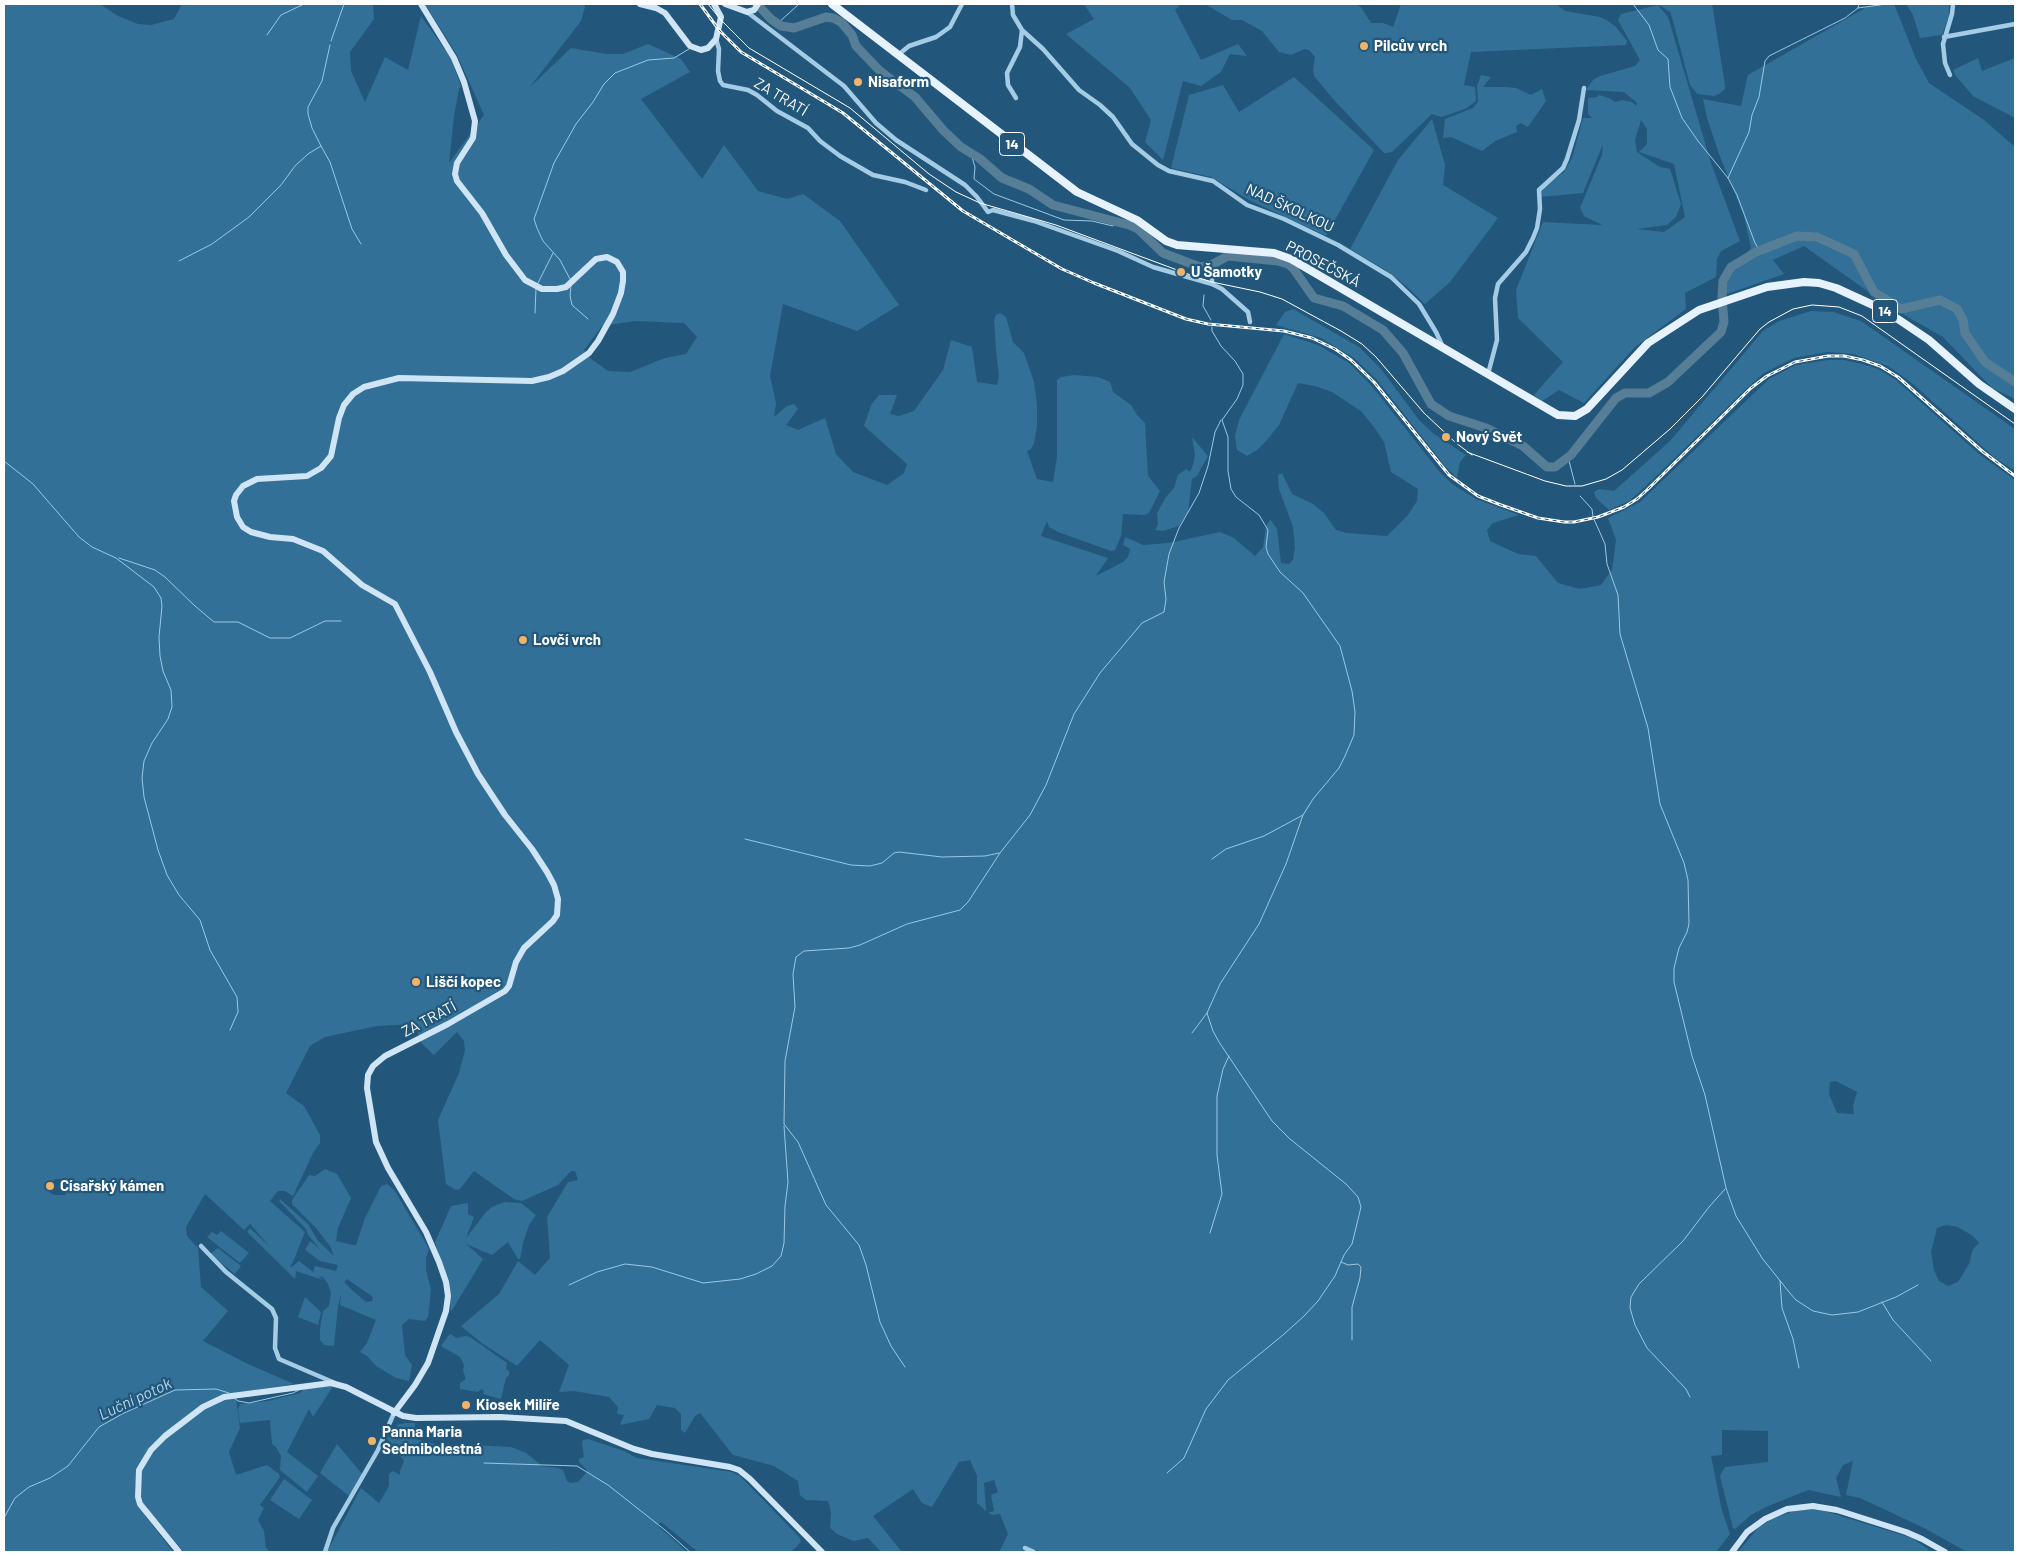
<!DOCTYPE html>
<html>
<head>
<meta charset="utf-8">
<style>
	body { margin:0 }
	#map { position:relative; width:2019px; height:1556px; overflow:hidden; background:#22577b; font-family:Barlow,sans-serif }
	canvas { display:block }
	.frame { position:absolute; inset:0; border:5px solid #fff; pointer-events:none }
</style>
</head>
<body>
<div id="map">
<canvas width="2019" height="1556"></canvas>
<div class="frame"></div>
</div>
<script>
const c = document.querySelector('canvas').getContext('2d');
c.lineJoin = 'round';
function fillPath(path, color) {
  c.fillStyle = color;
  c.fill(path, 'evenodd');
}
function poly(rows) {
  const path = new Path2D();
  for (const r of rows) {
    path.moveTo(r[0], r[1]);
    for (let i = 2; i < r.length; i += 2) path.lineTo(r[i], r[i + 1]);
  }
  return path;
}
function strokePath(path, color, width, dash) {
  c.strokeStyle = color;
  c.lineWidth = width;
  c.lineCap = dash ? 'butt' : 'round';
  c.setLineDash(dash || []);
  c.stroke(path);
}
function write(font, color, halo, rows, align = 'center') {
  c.font = font + ' Barlow,sans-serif';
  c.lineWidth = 4.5;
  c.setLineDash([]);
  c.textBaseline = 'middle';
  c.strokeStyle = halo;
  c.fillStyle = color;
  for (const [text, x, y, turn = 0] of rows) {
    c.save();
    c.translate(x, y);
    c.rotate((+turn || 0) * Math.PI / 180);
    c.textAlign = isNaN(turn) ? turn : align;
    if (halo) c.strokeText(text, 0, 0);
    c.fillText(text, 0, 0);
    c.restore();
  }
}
const green = poly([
	[4,4,100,4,118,16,138,24,151,25,174,19,182,4,373,4,374,19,350,52,351,71,365,102,385,57,408,70,421,16,451,58,461,86,459,89,454,116,449,163,484,115,457,55,425,4,584,4,585,7,581,21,530,87,571,48,606,54,623,54,648,44,681,59,690,72,641,99,702,179,724,145,758,191,787,199,803,194,840,221,899,305,857,331,783,304,770,376,776,403,774,417,787,406,794,404,798,409,786,425,798,430,825,418,836,454,853,472,887,485,904,473,907,464,864,426,871,405,879,395,897,395,890,414,899,416,914,411,943,370,951,340,972,347,977,382,997,385,999,376,996,350,994,320,996,315,1000,313,1006,317,1013,342,1024,353,1034,382,1037,405,1037,426,1034,443,1031,449,1027,451,1037,479,1053,482,1057,457,1057,380,1061,377,1074,375,1098,377,1110,382,1113,392,1131,405,1137,415,1145,423,1148,476,1160,491,1149,513,1144,515,1123,514,1121,536,1115,550,1111,551,1058,532,1049,527,1047,521,1041,536,1108,558,1096,576,1123,562,1128,557,1130,549,1123,545,1125,537,1143,545,1169,543,1220,532,1234,538,1255,556,1263,547,1266,527,1270,519,1277,529,1281,563,1289,564,1293,560,1295,548,1293,527,1279,489,1278,475,1282,473,1292,494,1313,504,1324,513,1336,530,1347,533,1387,536,1408,515,1417,501,1418,489,1391,472,1384,442,1374,427,1361,411,1332,392,1315,386,1298,383,1279,425,1266,441,1257,450,1247,456,1237,450,1235,436,1239,420,1284,334,1318,345,1349,363,1371,385,1439,471,1452,484,1476,499,1519,515,1493,523,1487,530,1490,541,1518,554,1536,556,1558,583,1580,589,1601,585,1612,570,1616,540,1608,518,1640,502,1769,379,1796,365,1828,360,1844,360,1862,364,1878,369,1896,380,1979,454,2015,480,2015,1552,1967,1552,1924,1528,1860,1498,1846,1495,1853,1461,1843,1465,1836,1478,1841,1497,1808,1490,1766,1507,1751,1515,1735,1529,1733,1528,1720,1476,1725,1467,1768,1462,1768,1431,1722,1430,1722,1455,1711,1456,1722,1511,1730,1534,1716,1552,1041,1552,1033,1549,1030,1552,999,1552,1008,1534,1000,1514,993,1515,988,1513,994,1511,991,1495,998,1492,994,1480,984,1483,986,1511,977,1503,977,1476,970,1460,959,1462,932,1507,922,1503,913,1489,873,1516,902,1552,881,1552,868,1538,853,1541,837,1534,830,1528,831,1512,828,1501,806,1500,800,1495,798,1481,774,1466,733,1455,700,1413,695,1416,685,1433,681,1430,681,1414,675,1408,657,1405,649,1419,620,1425,624,1415,617,1414,618,1407,609,1397,574,1391,559,1392,569,1365,540,1340,517,1366,483,1344,461,1326,499,1294,518,1261,535,1275,550,1258,547,1217,568,1182,578,1180,575,1171,571,1171,558,1185,522,1201,514,1199,474,1171,460,1189,456,1190,446,1184,438,1120,459,1073,465,1050,464,1041,457,1032,434,1055,422,1044,415,1024,377,1026,325,1037,310,1046,286,1093,304,1106,320,1135,320,1143,313,1153,293,1196,285,1191,278,1191,270,1201,305,1232,293,1262,290,1266,292,1267,299,1261,313,1272,315,1266,336,1271,338,1265,320,1261,305,1250,310,1241,321,1250,308,1235,306,1229,279,1201,280,1199,308,1224,318,1241,334,1256,330,1246,316,1228,292,1204,292,1200,309,1175,315,1176,325,1169,337,1174,351,1198,338,1228,336,1241,353,1245,356,1245,365,1218,381,1186,387,1184,395,1191,429,1249,426,1258,426,1270,431,1290,428,1317,425,1321,409,1319,402,1325,405,1355,412,1365,409,1381,396,1378,376,1366,367,1356,360,1352,367,1343,376,1320,340,1305,341,1294,338,1306,334,1346,324,1345,320,1340,320,1329,323,1311,329,1306,331,1293,328,1284,323,1277,318,1276,323,1280,296,1271,295,1279,247,1232,250,1228,270,1247,251,1225,251,1223,244,1230,205,1194,186,1227,187,1236,198,1248,201,1287,228,1311,203,1341,248,1364,294,1384,221,1395,202,1404,164,1433,146,1452,137,1472,135,1489,138,1506,173,1552,4,1552],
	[635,321,684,323,697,337,686,354,665,358,630,372,608,371,590,358,584,350,602,326],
	[1836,1081,1857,1092,1853,1106,1854,1114,1837,1113,1829,1094,1830,1082],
	[55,1179,66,1179,69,1181,70,1188,65,1195,54,1195,49,1192,49,1185],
	[1946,1225,1958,1227,1973,1236,1979,1243,1973,1249,1969,1264,1958,1282,1948,1286,1939,1281,1934,1270,1931,1252,1937,1228],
	[347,1279,373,1297,372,1301,366,1302,353,1291,344,1282],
	[1084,4,1181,4,1175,10,1201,60,1238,44,1247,56,1230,54,1221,72,1201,86,1183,81,1163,160,1145,142,1151,120,1130,88,1066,34,1094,19],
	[1205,4,1355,4,1361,7,1371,23,1383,23,1393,27,1401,4,1556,4,1565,11,1600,17,1608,21,1616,27,1627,41,1626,45,1471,52,1464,85,1475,87,1476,101,1467,108,1448,115,1441,117,1432,114,1392,152,1386,153,1384,153,1334,100,1314,76,1313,70,1315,57,1309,50,1305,49,1291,55,1279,52,1262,31,1242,20,1232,20],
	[1658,4,1712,4,1725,85,1725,89,1719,94,1714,96,1697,94,1690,85,1672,17,1670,12],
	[1877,4,1894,4,1916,59,1929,83,1984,120,2015,147,2015,399,1992,388,1943,337,1887,305,1804,246,1773,260,1784,274,1724,295,1730,274,1751,248,1744,216,1719,154,1707,118,1703,99,1741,106,1748,75,1867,7],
	[1906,4,1949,4,1949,16,1942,35,1920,38,1913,15],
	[1658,5,1668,17,1711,163,1740,241,1721,251,1717,259,1716,277,1685,293,1686,309,1635,347,1584,403,1559,390,1542,401,1534,395,1563,362,1518,318,1516,290,1543,222,1602,225,1584,216,1580,208,1602,155,1603,144,1583,193,1540,197,1541,189,1564,172,1572,158,1583,118,1592,118,1588,114,1588,98,1597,97,1599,95,1609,98,1615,102,1622,100,1632,102,1636,106,1637,103,1624,92,1586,90,1593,80,1600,76,1635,66,1640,60,1618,20,1621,14],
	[1641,120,1647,129,1647,144,1639,152,1674,164,1685,217,1664,232,1637,229,1667,225,1676,217,1681,204,1670,169,1660,167,1637,152,1635,140],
	[1978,58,1982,71,2015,58,2015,118,1973,96,1956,76,1953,70],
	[1481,75,1491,77,1483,87,1506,87,1516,88,1531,95,1542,89,1546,101,1528,127,1521,123,1516,126,1517,132,1495,141,1482,151,1451,137,1443,138,1445,119,1473,108,1478,102,1477,86],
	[1294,77,1374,150,1326,236,1249,200,1211,177,1171,168,1189,95,1223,85,1239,112],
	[1432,119,1445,165,1443,185,1498,218,1450,282,1425,304,1405,285,1384,269,1350,249,1398,160],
	[1293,309,1359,347,1381,369,1419,420,1434,434,1466,455,1460,462,1457,478,1445,466,1377,380,1354,358,1321,338,1276,325,1285,312],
	[1811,311,1833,312,1861,321,2015,429,2015,471,1995,458,1912,383,1888,366,1853,354,1828,352,1794,358,1764,373,1749,386,1645,487,1629,501,1609,510,1596,498,1594,492,1599,489,1614,491,1670,441,1763,331,1779,321],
	[1192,437,1208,456,1197,476,1192,479,1188,512,1179,526,1163,531,1155,530,1158,524,1157,513,1166,497,1174,488,1178,475,1186,469,1190,472,1193,465,1195,455],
	[504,1202,521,1203,536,1215,529,1225,523,1243,520,1259,518,1259,508,1242,492,1255,466,1244,483,1259,451,1312,449,1290,435,1242,451,1206,468,1203,468,1214,474,1217,466,1238,486,1212,492,1207],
	[221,1231,249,1253,240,1263,207,1237,212,1232,217,1235],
	[218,1248,241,1266,235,1274,210,1254],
	[305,1297,321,1312,318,1325,298,1317],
	[451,1334,456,1338,466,1336,470,1337,507,1363,506,1369,509,1371,509,1375,506,1378,501,1399,483,1394,484,1391,481,1389,478,1392,460,1389,460,1383,466,1379,463,1371,464,1365,460,1357,441,1346,448,1336],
	[334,1385,313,1417,309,1409,287,1452,318,1476,307,1492,280,1470,281,1456,276,1447,272,1444,270,1420,240,1423,238,1409,240,1404,268,1401,300,1393,304,1389],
	[227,1398,236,1398,240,1428,229,1452,236,1475,267,1465,279,1474,280,1477,260,1505,264,1508,258,1520,264,1531,266,1548,271,1552,184,1552,145,1507,140,1497,142,1468,150,1455,167,1436,214,1403],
	[479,1401,498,1401,498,1410,480,1411],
	[406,1423,415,1423,415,1439,440,1445,453,1453,459,1448,471,1445,511,1447,526,1453,540,1464,540,1466,558,1468,563,1470,567,1481,570,1483,578,1482,586,1473,587,1470,579,1462,579,1459,584,1457,582,1444,583,1440,588,1439,624,1451,637,1458,732,1472,740,1476,800,1538,801,1542,791,1552,698,1552,661,1522,657,1525,687,1552,556,1552,554,1550,555,1552,327,1552,361,1488,379,1503,389,1486,389,1474,393,1471,400,1475,400,1471,404,1461,387,1439,392,1428,394,1432,399,1429,396,1425],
	[337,1444,363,1475,349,1496,320,1473],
	[284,1479,312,1500,299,1519,270,1500],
	[1818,1509,1912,1538,1932,1552,1738,1552,1759,1527,1772,1519,1794,1511]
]);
const stream = poly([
	[1633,4,1649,25,1658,50,1668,59,1670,87,1682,118,1698,141,1728,178,1737,195,1755,243,1760,251],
	[1858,8,1887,4],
	[777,24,799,4],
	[267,35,281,15,304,4],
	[331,41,344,4],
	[321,146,330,162,352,229,361,244],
	[971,154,975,167,974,179,994,194,1064,220,1092,221,1113,226,1117,221],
	[1728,178,1749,132,1752,115,1759,97,1765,61,1769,56,1845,18,1858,8,1859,4],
	[179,261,212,244,249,217,281,185,295,166,308,154,321,146,312,128,308,114,308,107,322,81,330,45],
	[570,279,560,260,543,241,537,228,534,219,554,163,576,124,593,102,604,84,615,73,648,60,674,58,689,49],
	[537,285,553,253],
	[571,285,570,296,572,305,588,319],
	[1204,295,1203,306,1211,320],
	[535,313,536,288],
	[1568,457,1575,484],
	[4,461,33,484,79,537,92,547,116,558,154,587,161,598,162,606,159,637,160,656,163,671,171,690,172,707,168,719,152,743,144,761,142,778,144,797,158,850,167,875,179,895,200,920,210,950,237,997,238,1012,230,1030],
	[1580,496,1592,509,1593,517,1605,544,1607,564,1618,595,1620,634,1648,728,1660,804,1684,863,1688,880,1689,924,1687,932,1679,948,1674,968,1674,982,1692,1056,1705,1095,1726,1188,1736,1216,1762,1258,1789,1292,1796,1300,1813,1311,1832,1315,1858,1312,1896,1297,1918,1285],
	[119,558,155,570,165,577,195,606,214,622,238,622,270,638,290,638,325,621,341,621],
	[745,839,851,865,870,866,882,863,894,853,899,852,942,857,985,856,999,853],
	[1212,859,1226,849,1264,836,1303,815],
	[1192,1033,1207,1013],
	[1210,1233,1222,1194,1217,1155,1217,1096,1223,1069,1229,1056],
	[1341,1262,1348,1265,1358,1264,1361,1267,1360,1278,1352,1307,1352,1340],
	[1780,1281,1782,1308,1793,1339,1799,1368],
	[569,1285,597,1272,625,1264,652,1267,703,1283,740,1279,756,1274,772,1266,781,1256,784,1243,785,1206,788,1182,784,1126],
	[1882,1302,1893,1320,1931,1361],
	[905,1367,891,1346,880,1322,866,1265,859,1245,826,1205,798,1142,784,1124,785,1061,795,1007,793,974,796,957,804,951,849,948,860,945,907,924,960,910,968,902,1000,853,1030,815,1046,785,1074,714,1100,673,1142,623,1164,612,1166,599,1164,582,1169,554,1179,528,1199,493,1208,466,1215,432,1221,420],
	[1690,1397,1686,1389,1647,1348,1635,1325,1630,1308,1631,1297,1639,1284,1683,1241,1709,1207,1725,1189],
	[234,1398,238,1401,249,1403,293,1393,299,1390],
	[484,1463,577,1466,608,1485,665,1530,690,1552],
	[1167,1473,1184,1458,1206,1409,1228,1380,1283,1335,1303,1317,1318,1301,1335,1276,1344,1255,1352,1244,1361,1207,1358,1197,1346,1184,1290,1139,1272,1121,1219,1042,1213,1031,1207,1013,1220,984,1259,924,1286,864,1303,815,1313,799,1339,768,1345,756,1354,735,1355,712,1352,691,1340,646,1303,593,1280,572,1268,554,1266,547,1268,530,1259,515,1236,497,1231,489,1228,471,1228,437,1222,420,1237,399,1243,385,1243,374,1235,361,1221,346,1212,331,1212,327],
	[4,1518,15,1498,29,1487,50,1478,68,1466,99,1427,122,1414,175,1390,216,1389,229,1393]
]);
const river = poly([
	[757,4,771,19,781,26,794,28,826,17,833,18,841,22,852,35,856,46,880,71,915,97,943,130,961,147,979,158,1002,178,1029,189,1053,205,1129,225,1138,229,1163,253,1200,267,1211,265,1228,256,1278,261,1288,264,1293,268,1314,298,1343,306,1383,330,1403,353,1431,404,1449,416,1486,428,1523,446,1547,467,1555,467,1571,455,1616,398,1625,393,1649,393,1668,382,1721,332,1724,322,1722,297,1723,281,1731,267,1756,252,1797,236,1817,237,1854,254,1874,292,1901,309,1940,300,1957,309,1963,320,1965,333,1985,362,2015,382]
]);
const street = poly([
	[1012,4,1013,15,1022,30,1043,49,1079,90,1100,105,1113,117,1132,144,1158,165,1169,171,1213,181,1247,205,1284,219,1338,245,1391,277,1419,304,1436,332,1442,345],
	[747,12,844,86,876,123,896,140,965,185,977,197,988,212,993,210,1034,221,1118,251,1153,267,1212,284,1222,289,1248,312,1250,322],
	[1944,37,2015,24],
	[716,39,719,49,718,71,720,81,723,85,748,90,757,95,777,111,808,128,820,141,840,156,873,175,905,182,926,190],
	[898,55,909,46,936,37,950,27,962,4],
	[1950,75,1945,63,1943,44,1952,14,1953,4],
	[1016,98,1008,85,1007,73,1020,47,1022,30],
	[1212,269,1212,284],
	[1488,374,1497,340,1495,298,1498,284,1526,252,1533,238,1537,228,1540,209,1539,190,1563,168,1567,159,1579,120,1584,88],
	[201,1246,226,1272,272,1309,276,1318,275,1348,279,1359,335,1383],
	[1025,1548,1034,1552],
	[325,1552,333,1528,378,1450,394,1413]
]);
const secondary = poly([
	[640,4,656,8,665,13,690,46,701,50,708,48,716,39,721,17,714,4],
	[725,4,747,12,754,10,758,4],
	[394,1413,415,1385,428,1363,446,1311,448,1296,446,1282,439,1262,426,1232,388,1168,376,1142,367,1088,368,1075,373,1066,385,1056,448,1024,505,991,509,986,516,962,524,948,553,921,557,915,558,899,554,885,547,872,532,849,505,815,478,774,456,732,430,672,395,604,362,585,323,551,293,539,270,537,251,532,243,527,237,517,234,501,236,495,243,486,257,479,307,476,321,468,331,456,339,418,344,405,353,394,364,387,399,378,532,381,549,377,563,371,589,353,598,341,613,314,621,293,623,281,623,272,617,262,607,257,596,259,566,287,557,289,542,289,525,280,506,255,482,213,457,181,455,174,457,163,473,138,475,121,464,82,454,58,421,4],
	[179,1552,140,1504,138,1497,139,1470,151,1450,165,1436,203,1407,224,1397,331,1383,346,1387,403,1416,416,1418,500,1417,566,1421,634,1449,652,1454,730,1467,739,1470,750,1479,822,1552],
	[1732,1552,1747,1532,1765,1519,1787,1509,1813,1506,1837,1510,1906,1532,1922,1539,1945,1552]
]);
const primary = poly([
	[832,4,1077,192,1137,220,1166,241,1177,245,1274,253,1291,259,1558,415,1575,416,1587,409,1648,343,1699,310,1767,287,1804,282,1819,283,1836,288,1886,311,1929,340,1979,384,2015,409]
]);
const tram = poly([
	[708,4,721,20,749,48,850,108,929,174,956,192,980,203,1056,225,1196,277,1212,282,1260,292,1282,299,1341,331,1362,344,1376,357,1424,413,1456,443,1472,455],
	[1467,452,1545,481,1566,486,1582,486,1606,479,1622,470,1670,429,1702,397,1760,329,1769,322,1793,309,1812,305,1839,307,1862,316,2015,424]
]);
const rail = poly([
	[700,4,719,30,741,52,843,113,963,211,1062,269,1094,283,1186,319,1208,324,1284,331,1312,338,1335,349,1351,360,1374,382,1449,475,1478,496,1501,505,1538,518,1564,522,1574,522,1598,517,1624,507,1637,499,1647,490,1751,388,1767,376,1795,362,1828,356,1844,356,1863,360,1880,366,1898,377,1982,451,2015,476]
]);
const markers = [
	[1364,46,5,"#f1b367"],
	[858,82,5,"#f1b367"],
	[1181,272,5,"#f1b367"],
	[1446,437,5,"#f1b367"],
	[523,640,5,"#f1b367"],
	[416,982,5,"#f1b367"],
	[50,1186,5,"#f1b367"],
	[466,1405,5,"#f1b367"],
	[372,1441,5,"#f1b367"]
];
const shields = [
	[1012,144,25],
	[1885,311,25]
];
const shieldNames = [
	["14",1012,144],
	["14",1885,311]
];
const poiNames = [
	["Pilcův vrch",1374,46],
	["Nisaform",868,82],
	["U Šamotky",1191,272],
	["Nový Svět",1456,437],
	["Lovčí vrch",533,640],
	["Liščí kopec",426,982],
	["Císařský kámen",60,1186],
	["Kiosek Milíře",476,1405],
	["Panna Maria",382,1432],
	["Sedmibolestná",382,1449]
];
const streetNames = [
	["ZA TRATÍ",781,97,31],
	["NAD ŠKOLKOU",1290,208,25],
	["PROSEČSKÁ",1323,264,28],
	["ZA TRATÍ",429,1019,-28]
];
const waterNames = [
	["Luční potok",135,1399,-25]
];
fillPath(green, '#327097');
strokePath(stream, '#99c9e7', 1);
strokePath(river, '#577e97', 9);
strokePath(street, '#a5cce5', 4.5);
strokePath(secondary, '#cfe5f5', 6);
strokePath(primary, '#e6f2fd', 8);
strokePath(tram, '#fff', 1);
strokePath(rail, '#fff', 3);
strokePath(rail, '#22577b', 1, [4]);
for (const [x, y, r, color] of markers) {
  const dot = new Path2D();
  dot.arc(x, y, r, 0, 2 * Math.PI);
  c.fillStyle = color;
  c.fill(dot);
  strokePath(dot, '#22577b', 2);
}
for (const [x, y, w] of shields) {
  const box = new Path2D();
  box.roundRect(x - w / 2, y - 11.5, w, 23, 4);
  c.fillStyle = '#22577b';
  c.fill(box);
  strokePath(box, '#fff', 1);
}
write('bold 14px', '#fff', null, shieldNames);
write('bold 15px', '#fff', '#22577b', poiNames, 'left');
write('15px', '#fff', '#22577b', streetNames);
write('italic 16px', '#b0d6ed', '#22577b', waterNames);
</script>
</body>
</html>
